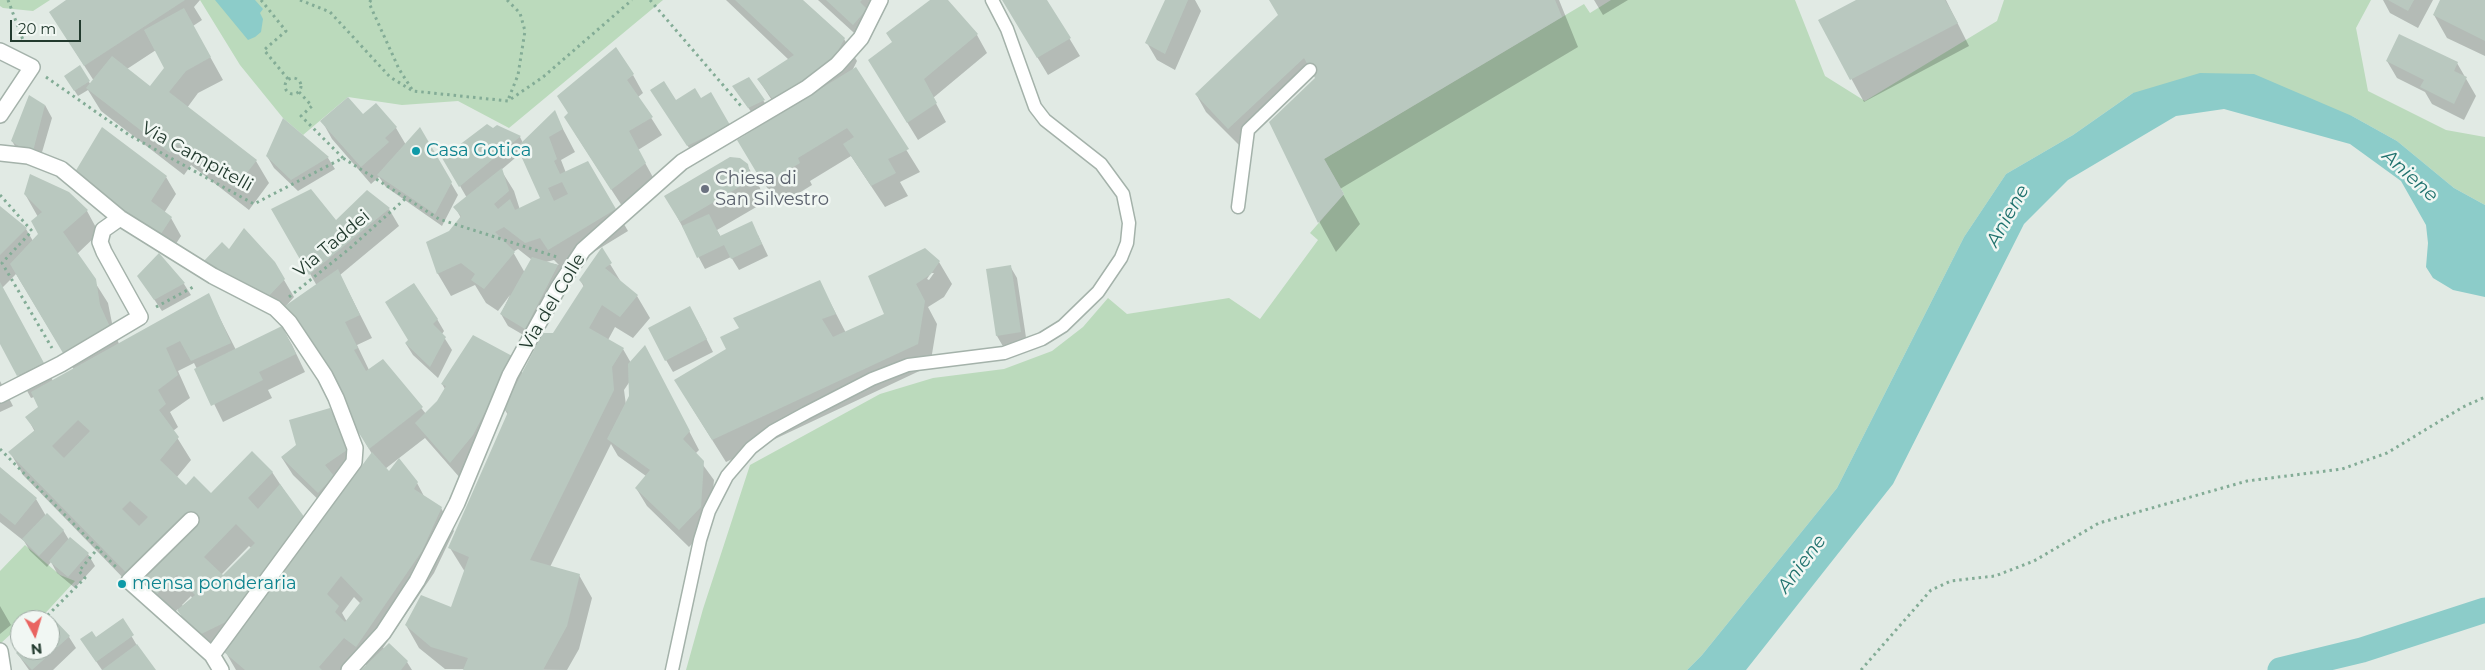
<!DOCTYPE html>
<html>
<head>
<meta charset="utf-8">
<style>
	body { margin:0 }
	#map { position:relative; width:2485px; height:670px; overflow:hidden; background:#e1eae4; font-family:Montserrat,sans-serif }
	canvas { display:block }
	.north { position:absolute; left:10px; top:610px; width:50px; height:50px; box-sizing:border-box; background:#f1f7f3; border:1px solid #9eaba4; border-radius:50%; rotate:174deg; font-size:14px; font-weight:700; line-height:20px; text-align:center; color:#223a2e }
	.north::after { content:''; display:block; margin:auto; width:18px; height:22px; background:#e96460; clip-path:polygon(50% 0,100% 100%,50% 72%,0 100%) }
	.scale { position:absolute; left:10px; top:20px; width:71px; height:22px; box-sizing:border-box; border:2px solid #223a2e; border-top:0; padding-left:6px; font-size:15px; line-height:18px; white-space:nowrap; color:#223a2e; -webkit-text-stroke:4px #f1f7f3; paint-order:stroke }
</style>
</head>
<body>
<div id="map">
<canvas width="2485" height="670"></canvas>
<div class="north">N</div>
<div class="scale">20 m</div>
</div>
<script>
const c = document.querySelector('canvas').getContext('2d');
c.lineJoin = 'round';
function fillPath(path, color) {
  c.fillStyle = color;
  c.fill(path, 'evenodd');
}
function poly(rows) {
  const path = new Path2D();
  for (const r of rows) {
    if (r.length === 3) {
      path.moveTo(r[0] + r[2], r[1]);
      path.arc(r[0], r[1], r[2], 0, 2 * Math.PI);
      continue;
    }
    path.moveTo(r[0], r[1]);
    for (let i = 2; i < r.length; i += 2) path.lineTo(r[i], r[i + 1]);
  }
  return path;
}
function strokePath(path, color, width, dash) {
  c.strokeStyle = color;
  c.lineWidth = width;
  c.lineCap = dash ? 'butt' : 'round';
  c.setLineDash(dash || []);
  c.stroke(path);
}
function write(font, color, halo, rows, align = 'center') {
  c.font = font + ' Montserrat,sans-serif';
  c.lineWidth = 5;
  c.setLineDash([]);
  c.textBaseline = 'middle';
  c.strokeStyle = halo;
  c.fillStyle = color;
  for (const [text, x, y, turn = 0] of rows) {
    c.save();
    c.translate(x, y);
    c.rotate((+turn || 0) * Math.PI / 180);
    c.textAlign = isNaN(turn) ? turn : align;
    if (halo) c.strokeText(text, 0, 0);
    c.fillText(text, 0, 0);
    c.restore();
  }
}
const green = poly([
	[0,0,50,0,33,11,3,8,0,6],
	[200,0,663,0,509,128,458,101,402,105,348,97,303,135,283,118,240,65],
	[1611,0,1795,0,1825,76,1865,101,1997,21,2004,0,2371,0,2356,28,2368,91,2446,130,2485,137,2485,205,2454,188,2397,141,2352,116,2133,93,2073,135,2006,174,1964,237,1837,488,1702,655,1687,670,686,670,703,609,750,465,880,394,933,378,1004,369,1052,351,1083,327,1108,298,1127,314,1229,298,1260,319,1318,240,1310,233,1344,194,1324,159,1584,4,1590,13],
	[25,545,60,575,75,581,39,620,20,620,20,631,12,633,0,644,0,571]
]);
const water = poly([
	[215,0,255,0,263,9,260,13,263,19,261,32,255,37,248,40],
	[2200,73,2254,74,2352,116,2397,141,2454,188,2485,205,2485,297,2453,290,2433,278,2426,267,2428,243,2426,225,2401,181,2350,144,2224,109,2176,116,2068,180,2024,224,1893,484,1746,670,1687,670,1702,655,1837,488,1964,237,2006,174,2073,135,2133,93]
]);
const shadow = poly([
	[69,0,200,0,194,7,202,20,193,26,223,80,198,93,187,108,256,161,269,183,249,210,191,165,184,175,101,111,88,90,78,96,65,76,79,67,91,85,94,81,50,12],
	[156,50,166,68,150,87,127,69],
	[726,0,801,0,844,39,857,61,852,71,856,69,920,172,900,182,908,196,885,207,851,156,810,181,812,185,778,206,739,140,781,114,758,79,789,60],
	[818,0,885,0,871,18,876,27,864,42],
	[932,0,946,0,977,35,987,53,933,98,946,122,918,140,880,78],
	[1003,0,1046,0,1080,56,1048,75],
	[1167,0,1195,0,1201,11,1175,70,1157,60,1147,43],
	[1270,0,1559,0,1578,47,1340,189,1360,224,1336,252,1320,223,1271,122,1317,78,1315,75,1239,145,1206,112,1196,94,1279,15],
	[1594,0,1628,0,1603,15],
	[1859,0,1946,0,1969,46,1864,102,1820,21],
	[2383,0,2433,0,2418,28,2390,13],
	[2442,0,2485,0,2485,56,2447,38,2434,15],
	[2387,61,2457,63,2476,96,2464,120,2432,104,2425,92,2397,78],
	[633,75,643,93,638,97,662,135,638,150,655,181,622,206,576,135,569,114],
	[748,79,767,106,752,113,737,92],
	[710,94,736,137,695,157,659,102,700,100],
	[45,105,52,118,38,166,19,153,12,141],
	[376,105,396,128,406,145,420,130,458,195,442,226,386,187,379,177,371,184,332,139,322,121,363,116],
	[554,112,575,152,561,160,566,173,588,163,628,231,561,272,532,340,508,326,501,314,510,295,498,311,486,303,475,285,451,296,438,274,428,242,450,232,461,218,455,207,467,198,444,158,497,127,520,137,523,143],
	[521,153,542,199,520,210,514,191,501,170],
	[518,249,532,260,525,273,513,252],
	[554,260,559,265,546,262],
	[284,120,328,158,335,169,298,191,274,168,267,156],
	[747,165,760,188,762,197,758,206,717,230,721,237,758,235,768,256,739,270,731,257,705,269,666,196],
	[77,172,166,177,176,194,164,213,171,218,181,236,170,253],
	[25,194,87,211,99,233,77,254,108,303,113,328,119,344,208,295,236,350,282,328,292,345,305,372,268,390,272,398,223,422,194,363,178,371,190,398,170,412,178,427,173,431,191,460,177,477,186,487,211,495,272,472,313,534,330,511,293,475,282,458,297,446,330,409,340,427,356,468,336,482,343,494,372,454,365,442,317,286,273,209,336,222,389,209,399,226,340,275,372,338,357,345,369,370,383,360,426,414,438,402,445,389,442,384,513,358,523,374,554,335,584,287,580,280,610,264,621,282,637,296,650,318,633,338,615,327,608,340,623,349,631,363,654,364,699,450,695,454,714,480,710,525,689,547,647,506,636,488,646,476,618,456,611,444,550,567,579,575,592,598,579,649,567,670,445,669,419,648,406,625,452,609,465,572,450,548,508,415,505,410,482,453,461,479,425,438,385,469,389,473,417,483,425,498,441,508,454,531,434,573,383,648,407,662,412,670,363,670,367,666,358,660,348,670,236,670,225,651,211,658,191,633,178,609,165,621,23,475,10,452,35,432,27,417,40,407,34,397,31,398,0,342,0,208,26,229,33,241,40,234,38,217],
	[16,274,74,370,53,381,2,288],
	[630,381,631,396,626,405,624,390],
	[249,546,251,548,223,577,221,575],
	[191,596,192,598,183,606,182,605],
	[354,597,361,604,347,622,342,613],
	[924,249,939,262,952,284,944,297,928,307,937,324,930,366,726,462,689,403,741,329,819,281,846,333,886,314],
	[931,273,934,273,929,280,927,279],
	[229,251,274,263,294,297,278,315],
	[159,255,184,284,191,295,162,311,139,277],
	[1010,266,1017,278,1027,344,1004,348,997,336],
	[437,319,444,331,442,334,452,350,438,378,413,355,406,344],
	[697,320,713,352,673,372,666,360],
	[0,381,13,406,0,412],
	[0,468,36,499,46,516,63,530,69,540,88,554,95,566,75,588,57,573,51,562,47,567,30,551,24,541,0,522],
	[0,606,11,625,0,634],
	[122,620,139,649,154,670,102,670,89,651,96,639],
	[50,622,69,637,76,648,53,670,29,670,17,653,50,650]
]);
const canal = poly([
	[2280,670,2362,650,2485,610]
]);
const building = poly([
	[66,0,185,0,84,66,49,12],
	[735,0,803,0,845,38,834,58,821,71,775,102,757,79,794,55],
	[826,0,862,0,860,2,867,9,853,25],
	[930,0,948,0,978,34,924,79,937,103,907,123,868,60,892,42,886,33],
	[1002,0,1047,0,1071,38,1037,58],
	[1165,0,1188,0,1165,54,1145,43],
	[1269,0,1555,0,1562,17,1324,159,1344,194,1318,223,1269,122,1315,78,1304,58,1228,129,1195,94,1278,15],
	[1856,0,1945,0,1958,23,1850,80,1818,20],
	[2388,0,2414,0,2408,11],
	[2440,0,2485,0,2485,41,2433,15],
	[184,8,211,57,186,71,169,92,257,160,235,188,178,144,170,153,86,88,112,56,150,86,164,68,144,30],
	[2399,34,2458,62,2454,71,2467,77,2454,104,2420,87,2424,80,2386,61],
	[616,47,634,74,627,80,653,117,629,131,646,163,611,190,564,117,568,113,557,96],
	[80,65,90,81,74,91,64,76],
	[856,67,909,149,888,159,896,173,871,186,843,144,854,137,847,128,798,158,800,163,764,185,737,140],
	[749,77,765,100,748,108,732,86],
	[664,81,676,100,695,88,701,98,711,92,730,125,687,146,650,90],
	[29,95,45,105,32,155,11,141],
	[348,97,363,114,376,103,397,127,385,138,389,142,361,167,320,121],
	[555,110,563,129,549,137,557,159,554,161,560,174,588,161,616,209,548,250,540,238,525,243,504,227,495,232,515,252,484,289,471,280,475,274,461,263,437,274,426,242,449,231,461,216,453,207,502,168,509,191,494,204,498,209,510,199,515,210,540,198,517,147],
	[562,182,568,194,554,201,548,188],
	[283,118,329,157,291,180,266,156],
	[487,124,493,128,497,125,521,136,459,187,442,158],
	[102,127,167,176,151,201,172,217,159,237,75,172],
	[420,127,452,182,435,214,377,175],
	[730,157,740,158,748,164,750,174,746,183,680,222,664,196],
	[30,174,69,192,88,210,63,232,96,279,100,305,110,327,63,353,10,264,38,234,31,221,42,212,24,194],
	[311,189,336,220,367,190,390,208,309,275,271,209],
	[0,206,27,228,0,255],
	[709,214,720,236,752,221,762,244,731,259,724,245,697,258,682,226],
	[244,228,275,262,285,279,267,298,203,262,222,242,229,249],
	[602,247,612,263,605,268,638,295,620,317,602,305,589,328,624,348,612,367,614,390,530,560,580,574,567,626,543,670,463,670,468,658,431,647,405,625,421,595,451,607,469,557,448,548,508,412,503,409,543,333,553,333,584,285,579,280],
	[925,248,940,261,931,274,916,284,925,301,918,344,712,440,674,380,726,349,720,337,739,328,733,318,820,280,836,314,822,319,833,337,884,314,868,276],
	[159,253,185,283,154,300,137,276],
	[532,257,558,265,525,329,500,314],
	[1011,265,1021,332,996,336,986,269],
	[338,269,360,315,345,322,358,348,354,350,366,371,383,359,423,407,369,449,350,419,338,389,285,306],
	[0,282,44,363,17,376,0,344],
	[414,283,438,319,433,324,446,337,430,367,405,343,408,340,385,302],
	[209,293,231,343,191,361,180,341,166,348,178,375,158,390,166,404,159,410,179,437,160,460,186,485,194,476,211,493,252,451,273,472,248,498,258,509,280,484,305,518,234,618,197,636,177,610,195,595,177,575,152,599,8,452,35,430,25,417,38,407,31,392],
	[78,420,90,431,64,458,52,446],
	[130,501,148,517,139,526,122,509],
	[236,524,255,543,223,575,204,557],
	[690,306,707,339,665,361,648,328],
	[282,326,296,354,259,372,263,380,211,406,194,369],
	[473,335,514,357,473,435,450,463,415,423,437,401,446,386,441,384],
	[645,345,690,431,683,439,704,461,701,507,679,530,635,488,650,470,607,439,629,396,628,364],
	[330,408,347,450,325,465,334,476,318,493,281,457,296,445,289,420],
	[372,452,389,471,399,458,418,482,414,489,442,507,422,551,356,647,344,638,319,667,322,670,245,670,224,652],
	[341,576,363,599,345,622,335,612,339,606,327,594],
	[0,467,37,498,15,525,0,513],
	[47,513,64,530,39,556,22,539],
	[70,537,89,553,68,577,49,561],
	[53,618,70,636,32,670,16,653,20,649,50,650,50,621],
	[123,618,134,635,96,662,80,639,92,631,96,637],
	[389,643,408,661,401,670,361,670],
	[137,644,156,670,102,670]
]);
const path = poly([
	[8,0,23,40],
	[261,0,286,31,264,50,288,79],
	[300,0,330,12,390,77,413,91,508,101,543,77,632,0],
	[371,0,369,3,399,69,413,91],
	[507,0,520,13,525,31,518,75,508,100],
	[650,0,741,106],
	[46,77,129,135,254,204,343,158,439,219,557,257],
	[293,86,8],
	[299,92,312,106,301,116,343,158],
	[0,195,32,231,2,263,52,348],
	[289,297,349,249,405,199],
	[156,307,195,286],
	[0,449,117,568],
	[43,620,85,578,79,571,99,547],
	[1861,670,1931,590,1951,581,1995,576,2034,561,2099,523,2247,481,2342,469,2387,453,2463,407,2485,397]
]);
const lane = poly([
	[1238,207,1248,130,1310,70],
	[672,670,700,540,709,511,727,476,751,448,773,431,806,413,872,379,908,365,1004,353,1042,339,1063,326,1098,292,1121,258,1127,243,1129,223,1123,194,1101,164,1045,120,1035,107,1007,29,992,0]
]);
const street = poly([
	[0,51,32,67,0,115],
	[0,153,28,156,61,169,120,218,213,276,275,308,289,322,325,376,336,398,355,448,354,462,212,655],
	[0,395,61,364,140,317,104,252,100,242,103,230,120,218],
	[191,520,129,581,212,655,221,670],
	[0,651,3,670],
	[349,670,383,633,417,581,457,503,510,375,558,288,583,250,682,162,807,88,837,65,861,38,880,0]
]);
const markers = [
	[416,151,5,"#0f9aa8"],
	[705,189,5,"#6b7280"],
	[122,584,5,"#0f9aa8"]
];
const cultureNames = [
	["Casa Gotica",426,151],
	["mensa ponderaria",132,584]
];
const streetNames = [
	["Via Campitelli",197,157,29],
	["Via Taddei",332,244,-40],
	["Via del Colle",553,302,-59]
];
const worshipNames = [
	["Chiesa di",715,179],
	["San Silvestro",715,200]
];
const waterNames = [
	["Aniene",2410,176,42],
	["Aniene",2008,216,-61],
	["Aniene",1802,564,-53]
];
fillPath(green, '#bbdabc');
fillPath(water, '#8cccc9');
fillPath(shadow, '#0003');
strokePath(canal, '#8cccc9', 25);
fillPath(building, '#b9c8bf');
strokePath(lane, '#a4b2aa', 15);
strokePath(street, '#a4b2aa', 18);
strokePath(path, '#83ac96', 3, [2.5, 4]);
strokePath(lane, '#fff', 12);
strokePath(street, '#fff', 15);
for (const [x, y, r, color] of markers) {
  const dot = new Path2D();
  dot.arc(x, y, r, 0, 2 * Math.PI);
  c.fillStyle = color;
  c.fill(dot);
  strokePath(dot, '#f1f7f3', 2);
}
write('18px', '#0d838f', '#f1f7f3', cultureNames, 'left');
write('18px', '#223a2e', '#f1f7f3', streetNames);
write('18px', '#5b616d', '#f1f7f3', worshipNames, 'left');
write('italic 19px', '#20726e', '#f1f7f3', waterNames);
</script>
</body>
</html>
